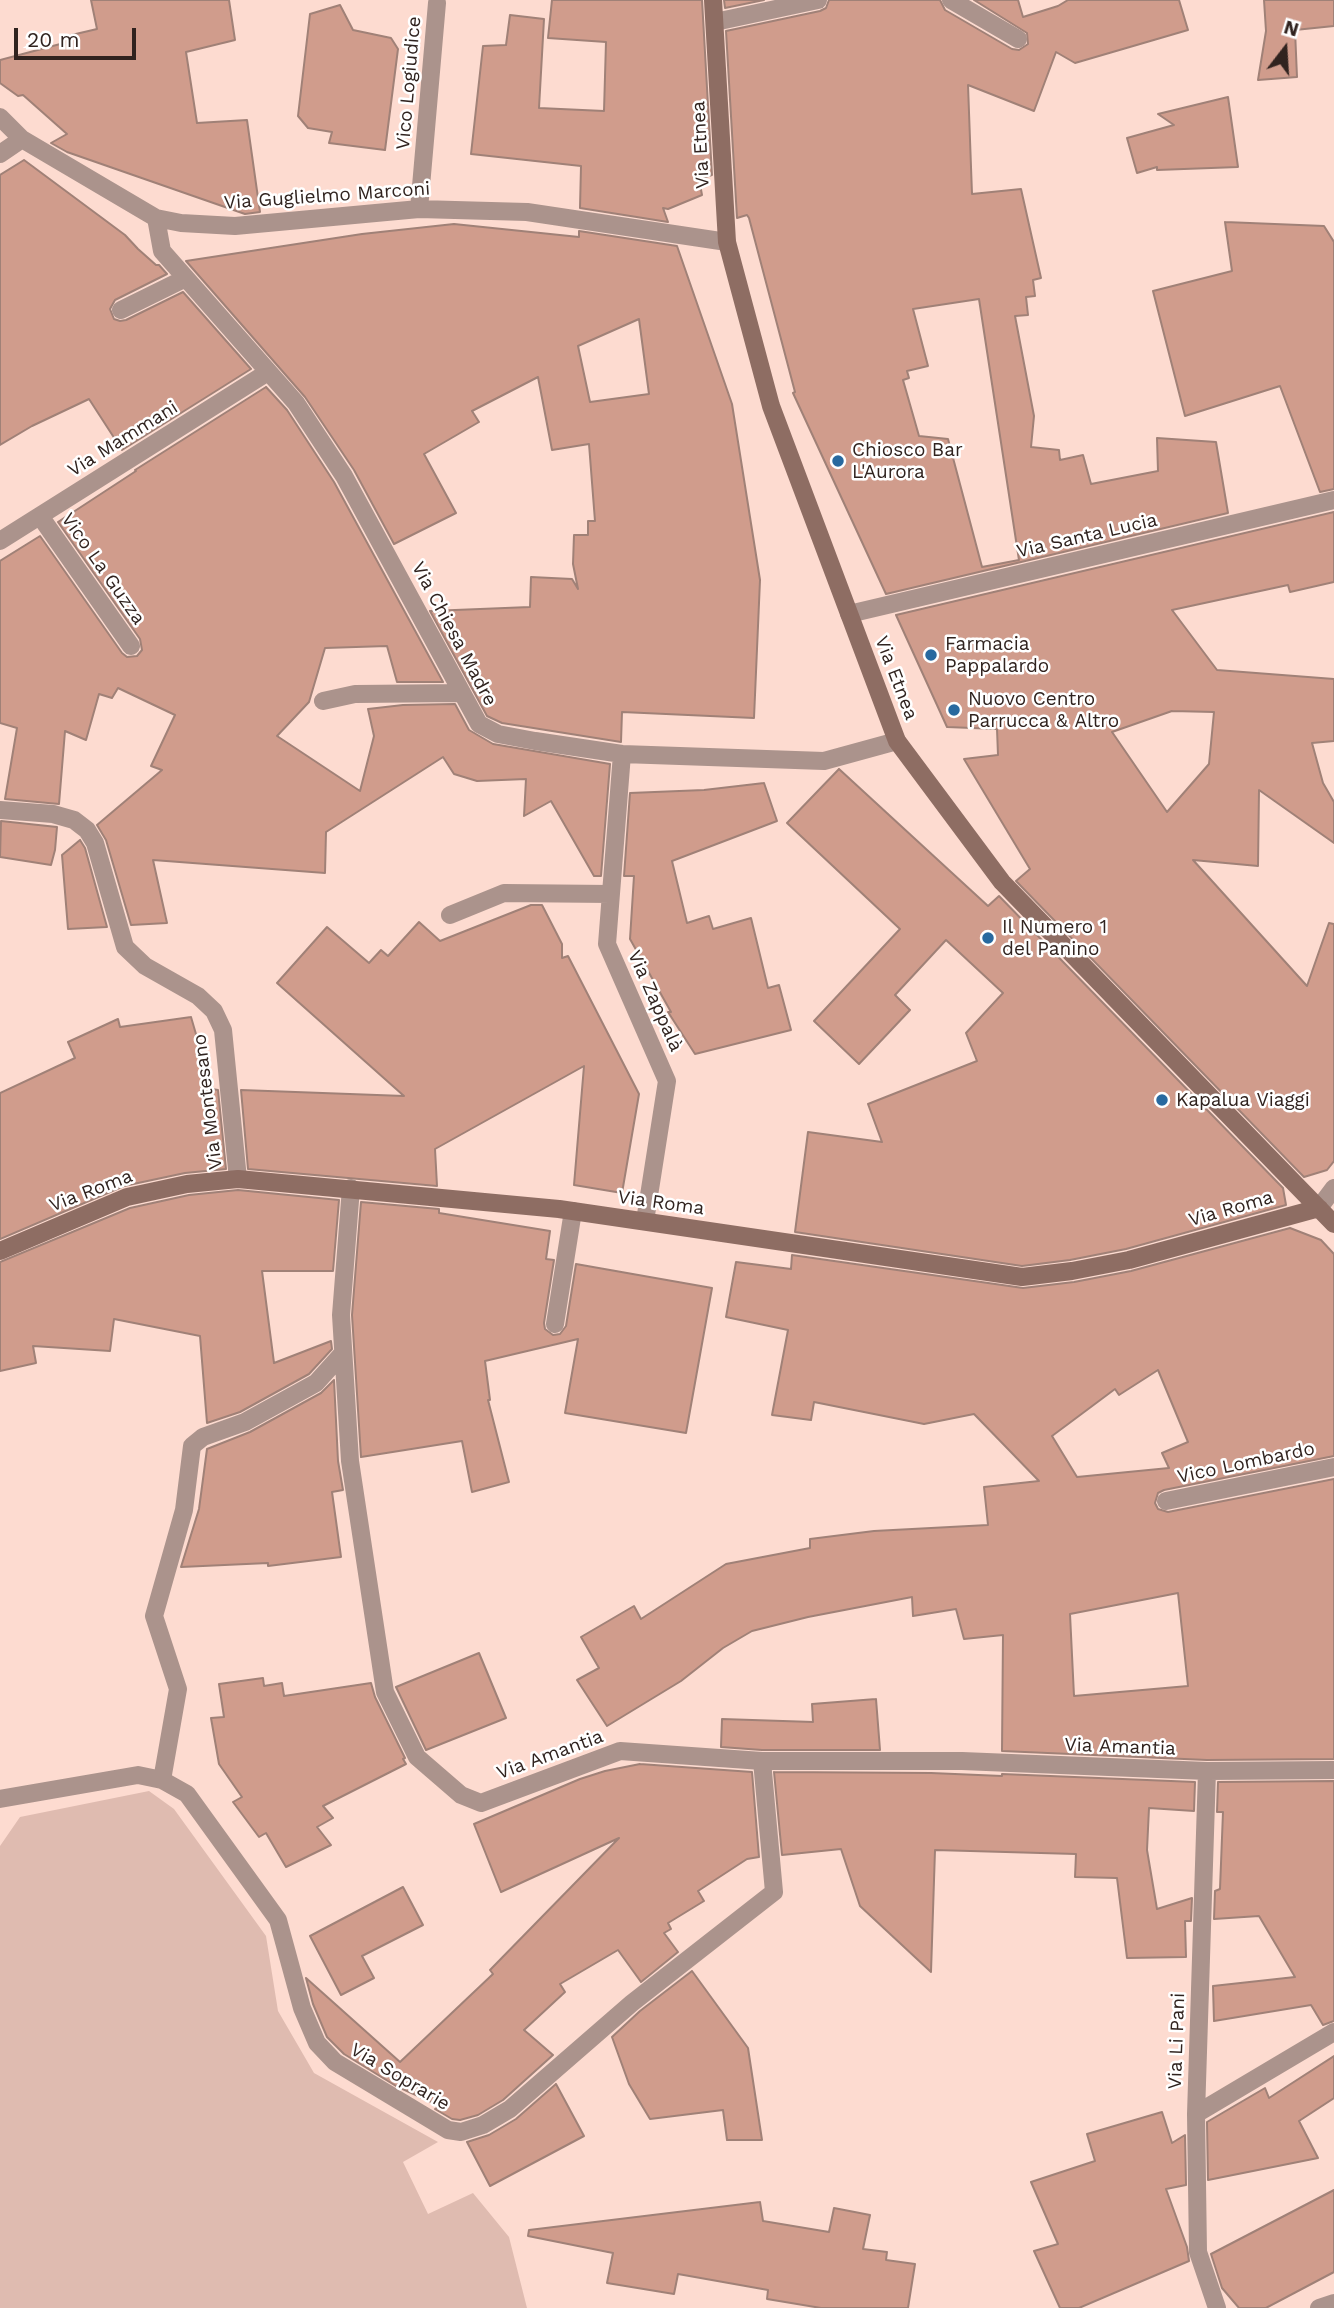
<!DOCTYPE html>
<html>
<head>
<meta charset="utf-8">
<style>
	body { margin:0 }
	#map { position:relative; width:1334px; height:2308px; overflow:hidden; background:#fddbd0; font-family:"Work Sans",sans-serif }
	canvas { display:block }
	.north { position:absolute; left:1250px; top:14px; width:70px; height:70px; -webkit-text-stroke:5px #fff; paint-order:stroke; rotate:17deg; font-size:19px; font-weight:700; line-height:28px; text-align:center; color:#30231f }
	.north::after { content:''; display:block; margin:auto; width:24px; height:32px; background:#30231f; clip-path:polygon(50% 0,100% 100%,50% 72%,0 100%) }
	.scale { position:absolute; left:14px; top:28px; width:122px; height:32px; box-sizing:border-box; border:4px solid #30231f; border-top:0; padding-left:9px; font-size:21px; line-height:24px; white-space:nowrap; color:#30231f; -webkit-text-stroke:5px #fff; paint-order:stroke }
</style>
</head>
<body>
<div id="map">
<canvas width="1334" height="2308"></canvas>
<div class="north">N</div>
<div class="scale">20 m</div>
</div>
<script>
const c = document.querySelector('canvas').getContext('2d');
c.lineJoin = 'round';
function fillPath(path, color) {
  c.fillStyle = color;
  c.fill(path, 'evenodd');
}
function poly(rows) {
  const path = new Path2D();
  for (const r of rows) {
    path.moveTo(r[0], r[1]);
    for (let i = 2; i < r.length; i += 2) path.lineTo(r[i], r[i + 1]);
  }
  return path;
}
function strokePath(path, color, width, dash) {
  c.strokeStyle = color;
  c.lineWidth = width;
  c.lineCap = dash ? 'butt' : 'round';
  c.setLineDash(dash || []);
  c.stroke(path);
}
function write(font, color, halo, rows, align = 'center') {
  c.font = font + ' "Work Sans",sans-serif';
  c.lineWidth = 5;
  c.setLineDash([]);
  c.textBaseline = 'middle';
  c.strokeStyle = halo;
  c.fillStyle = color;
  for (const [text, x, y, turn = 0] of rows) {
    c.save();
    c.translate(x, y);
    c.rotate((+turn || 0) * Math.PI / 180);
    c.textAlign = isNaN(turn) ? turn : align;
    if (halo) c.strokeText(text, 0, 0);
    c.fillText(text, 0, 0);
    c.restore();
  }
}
const green = poly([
	[149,1791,174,1809,266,1936,278,2011,314,2073,438,2142,403,2162,428,2214,473,2193,509,2237,527,2308,0,2308,0,1846,20,1817]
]);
const building = poly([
	[91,0,229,0,235,40,186,52,197,123,247,120,260,212,245,214,67,152,51,143,67,134,23,95,18,96,0,83,0,60,64,43,63,37,97,29,91,0],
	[552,0,702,0,712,175,699,179,702,195,668,209,663,208,668,222,580,208,581,166,471,154,483,46,506,45,510,15,544,19,539,108,604,111,606,42,548,38,552,0],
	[724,0,764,0,725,8,724,0],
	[829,0,940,0,945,10,1012,49,1019,50,1028,44,1027,33,974,0,1018,0,1023,17,1058,6,1068,0,1179,0,1188,30,1075,63,1056,52,1034,111,968,85,972,194,1021,189,1041,278,1033,280,1035,296,1026,297,1028,315,1015,316,1034,416,1031,447,1059,450,1060,460,1083,455,1091,484,1158,471,1157,438,1216,442,1228,513,886,594,793,393,795,392,749,218,747,215,737,218,726,31,820,11,826,8,829,0],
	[979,299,1019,560,982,567,948,439,919,436,903,380,909,378,907,371,928,366,913,309,979,299],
	[1264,0,1334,0,1334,26,1295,30,1297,77,1258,80,1266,31,1264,0],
	[340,5,353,30,391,38,398,49,385,150,329,143,332,132,308,128,298,116,310,14,340,5],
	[1228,97,1238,167,1157,170,1157,167,1137,173,1127,138,1174,125,1158,114,1228,97],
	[24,160,125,235,138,249,156,265,159,265,167,274,115,300,110,309,114,319,120,321,126,320,183,292,251,369,122,450,89,399,32,426,0,445,0,175,24,160],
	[1225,222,1324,226,1334,242,1334,489,1320,492,1280,386,1185,416,1153,291,1232,271,1225,222],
	[454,224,579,237,579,231,677,246,732,404,760,580,754,718,622,712,621,742,502,723,487,716,430,611,530,607,531,577,572,579,578,589,573,564,574,535,588,535,588,521,595,521,589,444,552,450,538,377,472,411,479,422,424,454,456,513,394,544,354,470,305,397,186,261,362,234,454,224],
	[639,319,649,394,590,402,578,346,639,319],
	[266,387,287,410,334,482,443,682,397,682,387,646,325,648,309,702,277,736,360,791,374,736,368,709,403,705,455,704,469,730,493,744,610,764,601,876,594,876,551,801,524,816,526,779,477,781,454,774,443,757,326,832,325,873,153,860,167,923,131,925,106,840,97,825,162,770,151,766,175,715,118,688,112,698,99,694,86,740,65,731,59,804,5,799,17,728,0,723,0,561,40,536,122,653,127,657,137,656,142,650,140,639,58,522,136,471,135,470,266,387],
	[1334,512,1334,582,1290,592,1288,585,1172,610,1217,670,1334,679,1334,741,1312,743,1323,783,1334,802,1334,843,1259,790,1258,866,1193,860,1307,986,1329,923,1334,924,1334,1161,1327,1170,1304,1177,1016,881,1030,869,964,759,998,755,997,729,947,727,896,615,1334,512],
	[1172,711,1214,712,1209,764,1167,812,1112,732,1172,711],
	[839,769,988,906,999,896,1283,1188,1286,1205,1126,1249,1070,1260,1022,1266,795,1232,808,1132,882,1142,868,1104,977,1061,966,1033,1003,993,946,940,895,995,910,1010,859,1064,814,1021,900,929,787,823,839,769],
	[764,783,777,821,672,861,687,923,709,916,713,929,751,918,768,988,779,985,791,1030,695,1054,668,1012,671,1012,630,939,634,876,624,876,630,793,704,790,764,783],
	[1,821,57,827,55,850,51,865,0,857,1,821],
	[80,840,85,848,107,927,68,929,62,855,80,840],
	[531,905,542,905,562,944,562,958,568,956,639,1094,622,1193,574,1185,584,1066,435,1149,437,1186,248,1169,241,1090,404,1096,277,983,327,927,369,963,381,950,388,956,419,922,440,941,531,905],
	[191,1017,212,1089,218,1090,226,1169,185,1173,124,1186,0,1239,0,1093,75,1058,68,1042,118,1019,120,1027,191,1017],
	[238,1190,339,1200,333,1271,262,1271,274,1363,331,1341,332,1349,309,1374,240,1412,207,1423,200,1336,114,1319,110,1351,33,1346,36,1363,0,1371,0,1262,130,1208,189,1195,238,1190],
	[361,1202,439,1209,439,1213,550,1231,546,1259,554,1260,544,1323,545,1329,553,1335,560,1334,566,1326,576,1264,712,1288,686,1433,565,1413,578,1339,485,1361,490,1400,488,1400,509,1482,472,1492,462,1441,361,1457,352,1315,361,1202],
	[1290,1228,1321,1240,1334,1254,1334,1456,1164,1490,1158,1493,1155,1503,1158,1509,1168,1512,1334,1479,1334,1759,1207,1760,1002,1751,1003,1635,964,1639,956,1609,913,1616,912,1597,808,1617,752,1631,723,1648,681,1681,607,1726,577,1680,599,1668,581,1637,634,1606,641,1619,726,1564,810,1548,810,1539,874,1531,988,1525,984,1487,1039,1481,974,1414,924,1424,814,1402,811,1420,772,1415,788,1330,726,1317,736,1262,791,1269,792,1255,1023,1288,1074,1282,1131,1271,1290,1228],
	[1158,1370,1188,1442,1162,1453,1169,1468,1077,1477,1052,1436,1115,1389,1119,1395,1158,1370],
	[1178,1593,1188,1686,1074,1696,1070,1614,1178,1593],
	[334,1380,338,1461,343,1490,332,1492,341,1557,268,1566,268,1563,181,1567,199,1509,207,1449,250,1432,321,1393,334,1380],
	[479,1653,506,1718,426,1750,396,1687,479,1653],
	[263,1678,264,1686,282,1683,284,1696,371,1683,375,1697,405,1758,403,1759,406,1764,323,1806,333,1818,317,1827,331,1845,286,1867,266,1833,259,1837,233,1802,242,1797,219,1764,211,1718,224,1717,219,1684,263,1678],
	[876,1699,880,1750,762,1750,721,1747,722,1719,813,1722,812,1704,876,1699],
	[640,1764,752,1772,759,1857,747,1859,698,1891,704,1901,668,1923,671,1929,664,1933,678,1952,641,1982,618,1950,560,1984,565,1992,524,2030,553,2055,503,2100,478,2115,460,2120,452,2119,435,2109,440,2106,396,2086,344,2054,327,2037,313,2004,306,1978,400,2062,493,1974,490,1970,619,1838,501,1892,474,1824,580,1779,605,1771,640,1764],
	[774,1772,931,1773,1002,1776,1002,1774,1195,1782,1194,1811,1149,1808,1147,1850,1157,1909,1192,1898,1191,1921,1185,1921,1186,1957,1127,1958,1117,1878,1075,1877,1076,1854,935,1850,931,1972,860,1906,841,1849,782,1855,774,1772],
	[1334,1781,1334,2021,1323,2025,1311,2005,1214,2021,1213,1986,1295,1977,1259,1916,1214,1919,1215,1891,1220,1889,1223,1812,1217,1812,1218,1782,1334,1781],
	[403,1887,423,1925,362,1956,374,1978,341,1995,310,1936,403,1887],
	[692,1971,748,2048,762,2140,727,2140,723,2110,650,2119,629,2084,612,2037,640,2011,692,1971],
	[1334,2056,1334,2098,1299,2121,1318,2158,1208,2180,1207,2122,1265,2088,1269,2098,1334,2056],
	[556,2084,584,2136,490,2186,467,2142,489,2135,516,2119,556,2084],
	[1162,2112,1172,2143,1185,2135,1186,2185,1166,2189,1187,2247,1189,2261,1079,2308,1060,2308,1034,2251,1058,2244,1031,2182,1095,2161,1087,2134,1162,2112],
	[1334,2190,1334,2272,1266,2308,1239,2308,1222,2288,1211,2254,1334,2190],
	[760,2202,763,2221,829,2232,834,2208,870,2215,863,2249,887,2252,886,2260,915,2264,908,2308,821,2308,767,2299,768,2290,678,2274,674,2294,607,2283,613,2253,528,2236,529,2230,760,2202]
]);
const street = poly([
	[951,0,1018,39],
	[715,22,818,0],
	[0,117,22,139,156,218,181,223,235,226,419,209,527,212,727,242],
	[0,154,22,139],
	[419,209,437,3],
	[156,218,162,251,296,403,344,476,479,724,498,734,535,741,622,754,824,761,897,741],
	[121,310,186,278],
	[40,516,131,646],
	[0,541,268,372],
	[849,614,1334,500],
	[323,701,355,694,461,693],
	[622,754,607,944,667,1081,645,1221],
	[0,810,53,814,74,820,87,830,95,843,125,947,145,966,198,996,214,1011,223,1030,238,1179],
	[450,915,504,893,611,894],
	[351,1188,341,1315,350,1461,385,1692,417,1757,461,1795,481,1803,620,1751,762,1761,962,1761,1207,1771,1334,1770],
	[1319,1208,1334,1188],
	[555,1324,573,1211],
	[1166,1501,1334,1467],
	[1207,1771,1196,2114,1198,2252,1217,2308],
	[162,1780,178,1689,154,1616,184,1510,192,1446,203,1437,245,1422,316,1383,343,1353],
	[0,1799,138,1775,162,1780,187,1794,278,1920,302,2008,317,2043,335,2062,448,2130,461,2132,483,2125,510,2109,632,2003,774,1892,762,1761],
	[1196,2114,1334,2032],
	[1319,2308,1334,2303]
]);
const secondary = poly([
	[713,0,727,242,771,406,897,741,1002,882,1334,1224],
	[0,1251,127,1197,187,1184,238,1179,559,1209,1022,1277,1072,1271,1129,1260,1319,1208]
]);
const markers = [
	[838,461,7,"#28699f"],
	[931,655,7,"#28699f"],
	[954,710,7,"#28699f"],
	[988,938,7,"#28699f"],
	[1162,1100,7,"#28699f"]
];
const streetNames = [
	["Vico Logiudice",409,83,-85],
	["Via Etnea",701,145,-93],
	["Via Guglielmo Marconi",327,196,-4],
	["Via Mammani",123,439,-32],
	["Via Santa Lucia",1087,536,-13],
	["Vico La Guzza",103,569,55],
	["Via Chiesa Madre",454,634,62],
	["Via Etnea",896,678,69],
	["Via Zappalà",655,1001,66],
	["Via Montesano",208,1102,-97],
	["Via Roma",91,1191,-21],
	["Via Roma",661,1203,8],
	["Via Roma",1231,1209,-16],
	["Vico Lombardo",1246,1463,-12],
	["Via Amantia",1120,1747,2],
	["Via Amantia",550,1755,-20],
	["Via Li Pani",1177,2041,-88],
	["Via Soprarie",400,2077,31]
];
const poiNames = [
	["Chiosco Bar",852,450],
	["L'Aurora",852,472],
	["Farmacia",945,644],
	["Pappalardo",945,666],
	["Nuovo Centro",968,699],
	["Parrucca & Altro",968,721],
	["Il Numero 1",1002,927],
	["del Panino",1002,949],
	["Kapalua Viaggi",1176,1100]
];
fillPath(green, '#dfbbb0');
fillPath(building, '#d09c8c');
strokePath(building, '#a08177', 2);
strokePath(street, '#ab938c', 18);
strokePath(secondary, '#8e6d63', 18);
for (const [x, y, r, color] of markers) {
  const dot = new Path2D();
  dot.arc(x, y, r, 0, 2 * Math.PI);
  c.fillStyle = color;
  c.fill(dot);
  strokePath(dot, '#fff', 2.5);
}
write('19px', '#30231f', '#fff', streetNames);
write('19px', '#30231f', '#fff', poiNames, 'left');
</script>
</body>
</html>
